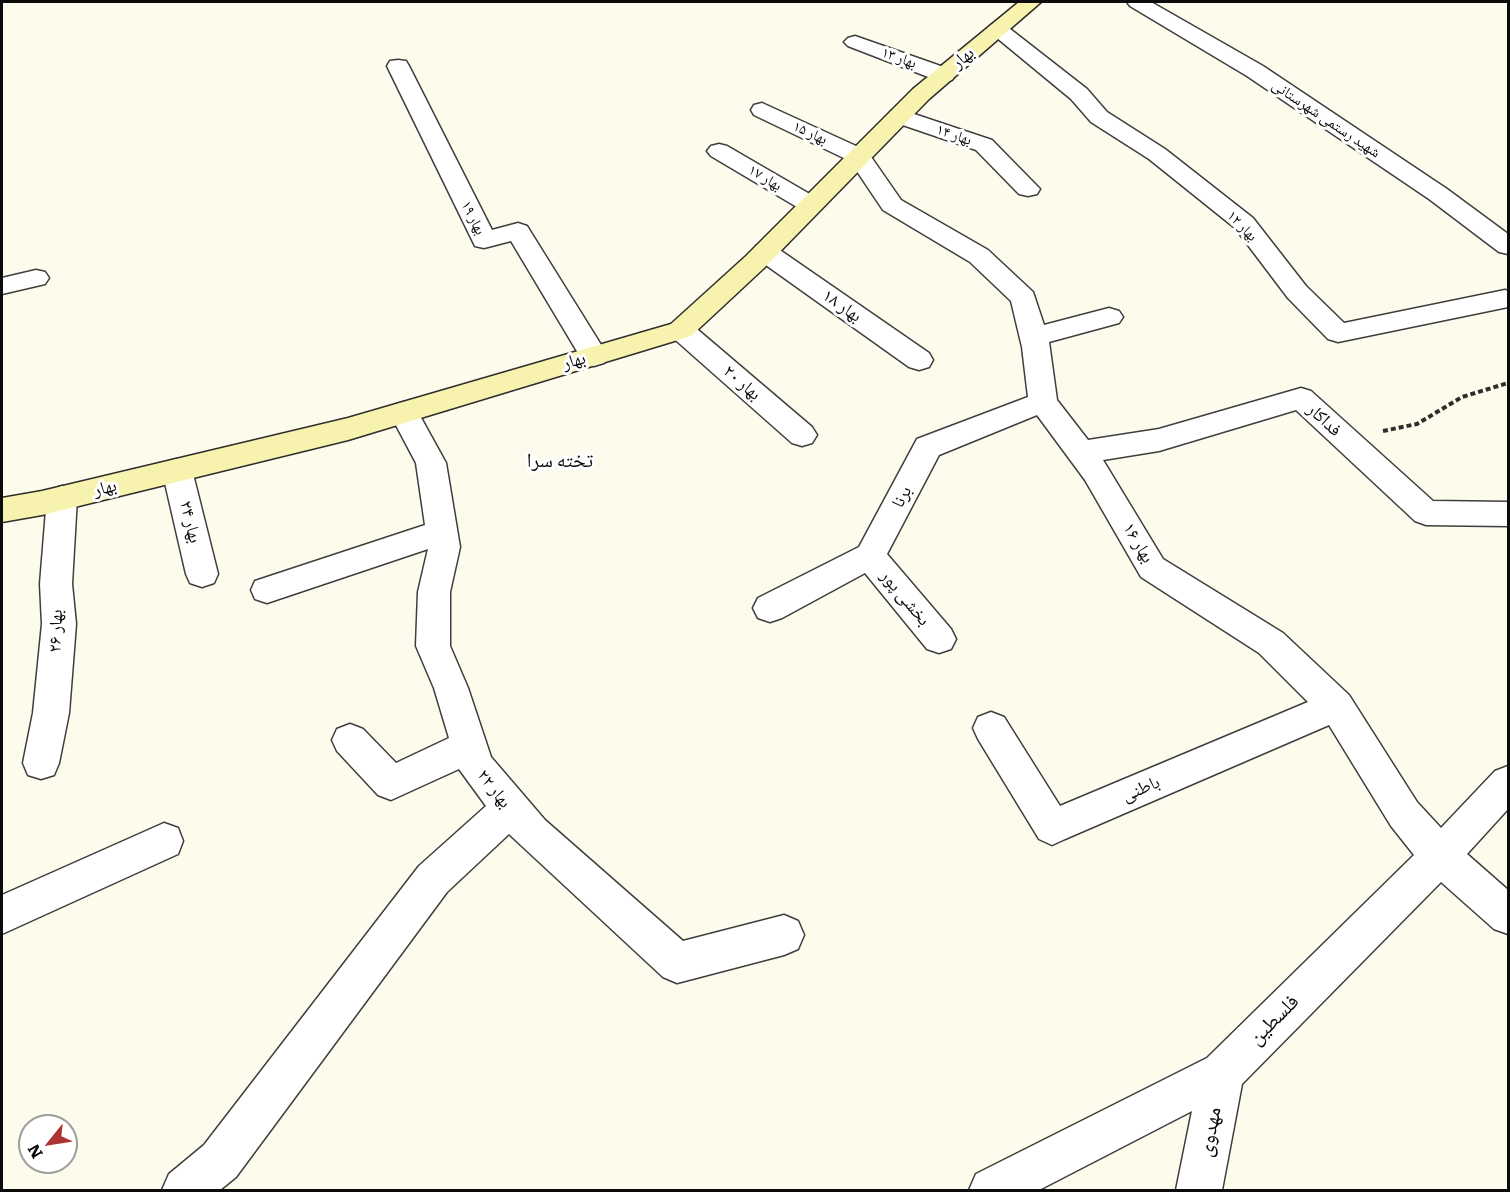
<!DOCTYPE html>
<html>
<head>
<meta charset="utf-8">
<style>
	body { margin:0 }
	#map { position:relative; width:1510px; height:1192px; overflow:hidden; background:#fdfbec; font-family:Literata,serif }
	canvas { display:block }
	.frame { position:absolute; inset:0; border:3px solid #0b0b0b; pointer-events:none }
	.north { position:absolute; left:18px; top:1114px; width:60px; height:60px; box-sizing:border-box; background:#fff; border:2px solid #9d9d9d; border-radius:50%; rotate:240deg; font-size:16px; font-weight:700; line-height:24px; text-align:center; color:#0b0b0b }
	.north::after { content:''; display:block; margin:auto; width:21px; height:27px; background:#ac3332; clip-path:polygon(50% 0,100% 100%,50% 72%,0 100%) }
</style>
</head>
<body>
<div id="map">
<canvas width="1510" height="1192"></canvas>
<div class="frame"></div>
<div class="north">N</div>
</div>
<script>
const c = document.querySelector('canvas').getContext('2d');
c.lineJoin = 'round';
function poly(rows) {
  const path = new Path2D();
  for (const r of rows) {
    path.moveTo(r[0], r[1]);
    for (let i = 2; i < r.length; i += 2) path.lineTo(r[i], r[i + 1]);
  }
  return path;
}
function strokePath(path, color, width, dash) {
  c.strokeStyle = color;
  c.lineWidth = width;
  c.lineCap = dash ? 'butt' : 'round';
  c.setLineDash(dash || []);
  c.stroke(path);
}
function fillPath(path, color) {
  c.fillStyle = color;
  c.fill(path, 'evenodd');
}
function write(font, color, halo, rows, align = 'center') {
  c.font = font + ' Literata,"Noto Naskh Arabic",serif';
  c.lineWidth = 6;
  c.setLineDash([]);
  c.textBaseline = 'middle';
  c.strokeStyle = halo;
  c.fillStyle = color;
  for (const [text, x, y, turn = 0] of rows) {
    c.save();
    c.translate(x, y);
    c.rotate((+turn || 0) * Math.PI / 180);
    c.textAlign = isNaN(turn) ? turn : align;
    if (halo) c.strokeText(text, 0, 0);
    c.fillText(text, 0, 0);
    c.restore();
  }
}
const path = poly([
	[1383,431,1417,424,1462,397,1508,383]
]);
const street = poly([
	[1127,2,1151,2,1263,66,1447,189,1508,234,1508,254,1499,252,1429,199,1247,76,1130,6,1127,2],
	[998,23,1005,25,1087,89,1107,112,1165,149,1253,218,1306,286,1344,323,1505,290,1508,291,1508,307,1338,342,1328,339,1288,298,1235,228,1149,159,1091,122,1071,99,991,33,988,29,991,25,998,23],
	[855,36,952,70,955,75,952,80,944,82,936,80,848,46,844,42,848,38,855,36],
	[398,60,406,61,409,66,492,230,518,223,527,226,608,356,604,363,594,366,584,363,511,241,484,248,475,246,387,66,390,61,398,60],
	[762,103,867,151,901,200,988,250,1033,292,1044,325,1109,308,1119,311,1123,317,1119,323,1049,342,1057,400,1088,440,1159,429,1301,388,1311,391,1433,501,1508,502,1508,526,1426,525,1415,521,1296,410,1159,451,1103,460,1163,559,1283,633,1349,695,1417,802,1441,828,1495,771,1508,766,1508,809,1467,854,1508,890,1508,934,1494,929,1441,882,1242,1084,1222,1190,1176,1190,1192,1111,1039,1190,969,1190,976,1174,1207,1058,1414,855,1391,826,1329,725,1065,839,1052,845,1039,839,978,739,973,728,978,717,991,712,1004,717,1060,806,1308,702,1259,653,1141,577,1085,480,1037,415,939,455,887,554,951,629,956,639,951,649,939,653,927,649,865,573,782,618,770,622,758,618,753,608,758,598,859,547,917,439,1028,397,1022,347,1011,301,970,262,883,210,850,161,754,115,751,110,754,105,762,103],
	[899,109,992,140,1040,189,1037,194,1028,196,1019,194,976,150,891,121,888,116,891,111,899,109],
	[719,144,727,146,820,200,823,205,820,210,811,212,802,210,711,156,707,151,711,146,719,144],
	[765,244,774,246,929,353,933,360,929,367,919,370,909,367,756,258,752,252,756,246,765,244],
	[36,270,45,272,49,278,45,284,2,294,2,278,36,270],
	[681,321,691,324,812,427,817,435,812,443,802,446,792,443,671,336,667,330,671,324,681,321],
	[404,402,414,405,446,463,460,547,450,592,450,646,468,688,491,757,545,820,683,941,784,915,798,921,804,935,798,949,784,955,677,983,663,977,509,834,447,892,236,1177,220,1190,162,1190,169,1174,204,1145,419,866,486,806,459,769,391,800,378,795,337,751,332,740,337,729,350,724,363,729,396,763,449,738,434,688,416,646,418,592,428,549,267,603,255,599,251,590,255,581,425,525,416,463,389,412,394,405,404,402],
	[177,459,188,462,192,470,218,574,214,583,202,587,190,583,186,574,162,470,166,462,177,459],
	[62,486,73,490,77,498,72,584,76,624,69,713,59,763,54,775,41,779,28,775,23,763,33,713,42,624,40,584,47,498,51,490,62,486],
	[164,823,178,828,183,841,178,854,2,934,2,895,164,823]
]);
const secondary = poly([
	[1019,2,1041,2,929,99,764,268,691,336,348,440,42,515,2,522,2,498,42,491,348,418,671,324,746,256,913,89,1019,2]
]);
const farStreetnames = [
	["بهار ۱۳",899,58,20],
	["شهید رستمی شهرستانی",1326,119,34],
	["بهار ۱۵",810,133,25],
	["بهار ۱۴",954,135,19],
	["بهار ۱۷",765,178,31],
	["بهار ۱۹",473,218,63],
	["بهار ۱۲",1242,226,46]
];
const streetNames = [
	["بهار",963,58,-40],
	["بهار ۱۸",842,306,35],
	["بهار",574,361,-16],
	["بهار ۲۰",742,383,41],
	["فداکار",1324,420,43],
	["بهار",105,488,-14],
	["برنا",902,497,-62],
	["بهار ۲۴",190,522,76],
	["بهار ۱۶",1138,543,59],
	["بخشی پور",905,598,50],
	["بهار ۲۶",56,631,-88],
	["بهار ۲۲",494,789,52],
	["باطنی",1141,789,-23]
];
const neighbourhoodNames = [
	["تخته سرا",560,461]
];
const nearStreetnames = [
	["فلسطین",1274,1020,-45],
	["مهدوی",1210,1132,-79]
];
strokePath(street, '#3e3e3e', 3);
strokePath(secondary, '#2d2d2d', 3);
strokePath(path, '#2d2d2d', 4, [5, 3]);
fillPath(street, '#fff');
fillPath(secondary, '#f7f2ad');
write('15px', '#0b0b0b', '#fff', farStreetnames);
write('18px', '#0b0b0b', '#fff', streetNames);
write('20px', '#0b0b0b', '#fff', neighbourhoodNames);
write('21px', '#0b0b0b', '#fff', nearStreetnames);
</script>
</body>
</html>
